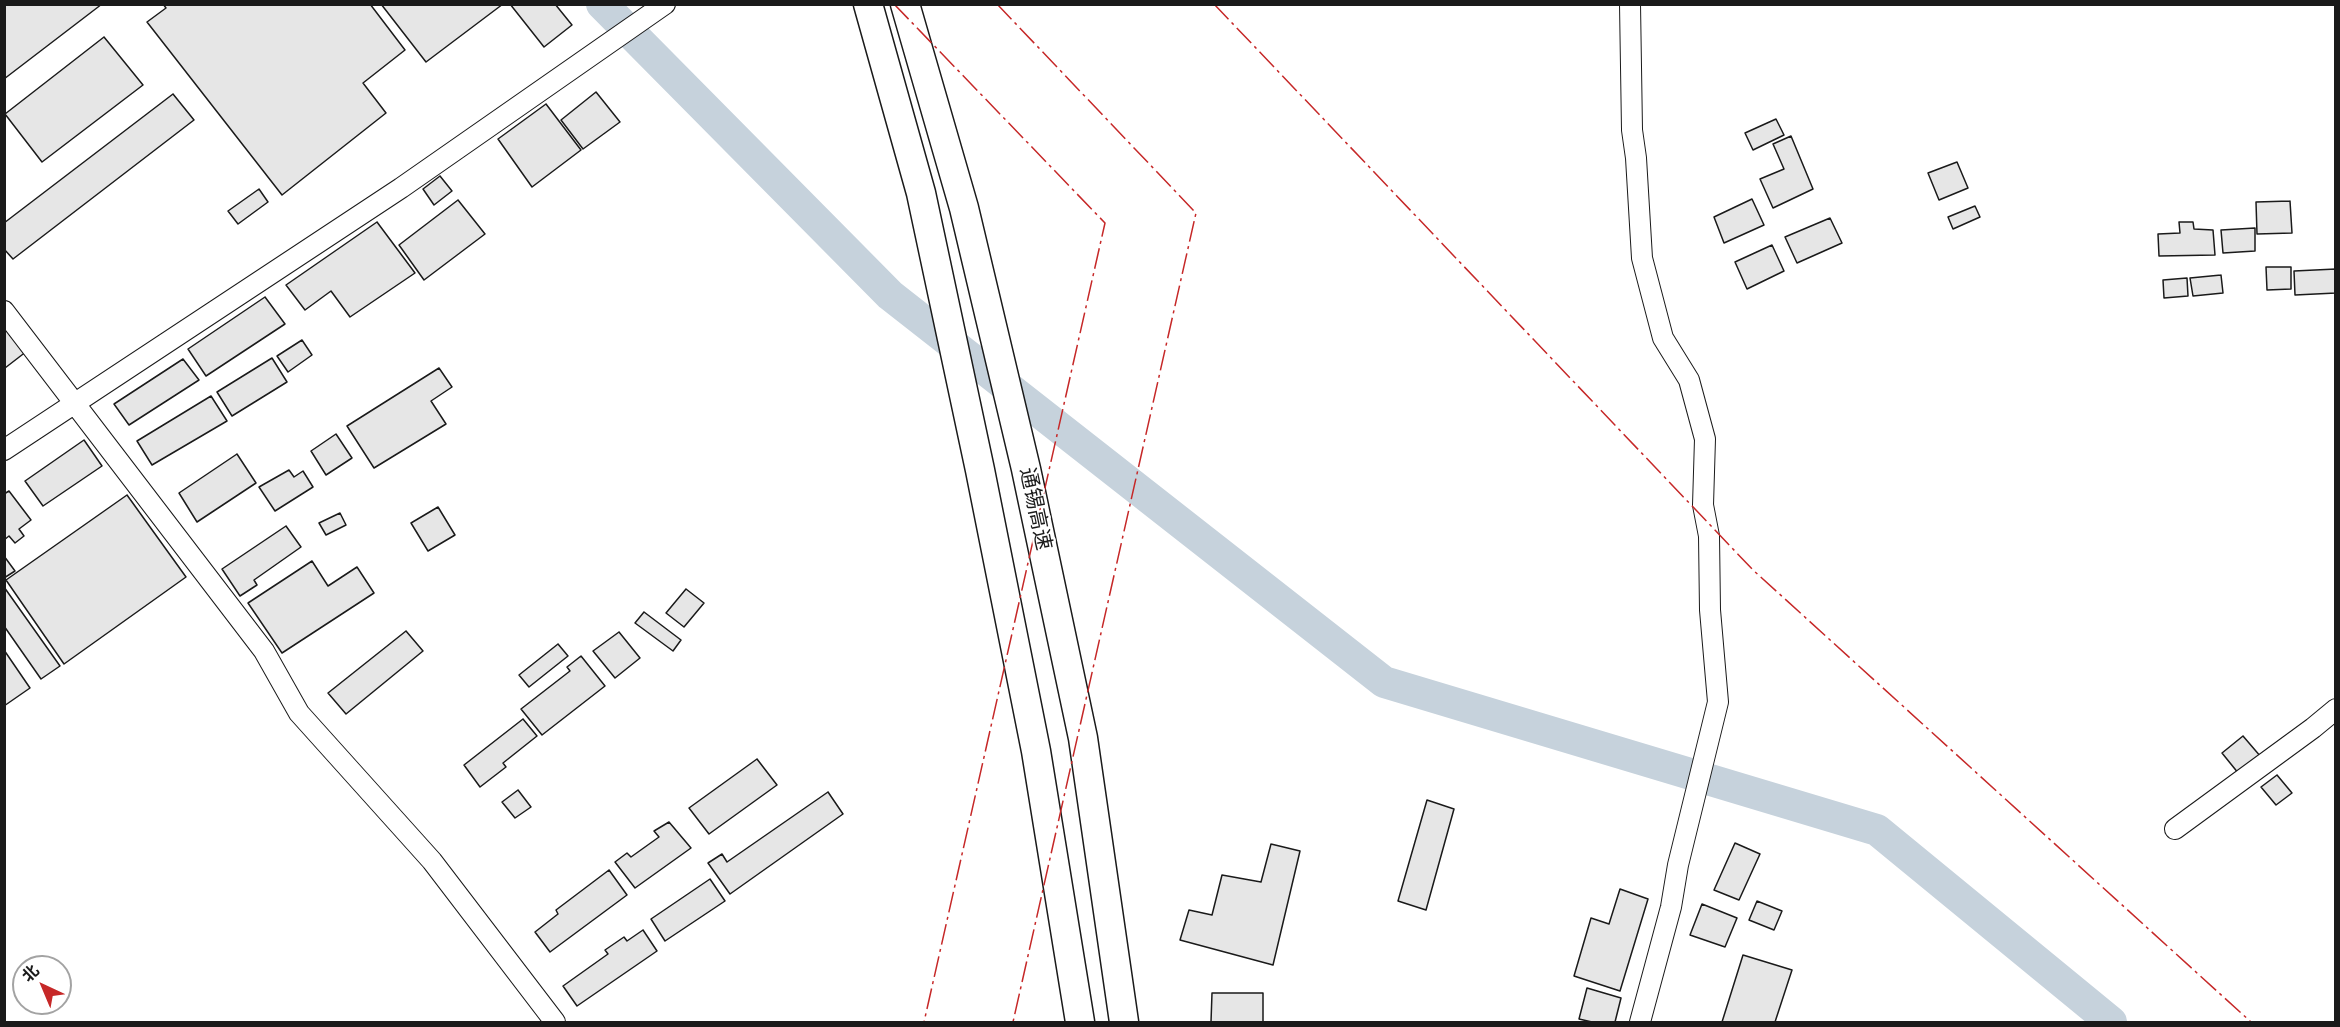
<!DOCTYPE html>
<html>
<head>
<meta charset="utf-8">
<style>
	body { margin:0 }
	#map { position:relative; width:2340px; height:1027px; overflow:hidden; background:#fff; font-family:Figtree,"Noto Sans SC",sans-serif }
	canvas { display:block }
	.frame { position:absolute; inset:0; border:6px solid #1a1a1a; pointer-events:none }
	.north { position:absolute; left:12px; top:955px; width:60px; height:60px; box-sizing:border-box; background:#fff; border:2px solid #a3a3a3; border-radius:50%; rotate:316deg; font-size:16px; font-weight:700; line-height:24px; text-align:center; color:#1a1a1a }
	.north::after { content:''; display:block; margin:auto; width:21px; height:27px; background:#c62828; clip-path:polygon(50% 0,100% 100%,50% 72%,0 100%) }
</style>
</head>
<body>
<div id="map">
<canvas width="2340" height="1027"></canvas>
<div class="frame"></div>
<div class="north">北</div>
</div>
<script>
const c = document.querySelector('canvas').getContext('2d');
c.lineJoin = 'round';
function poly(rows) {
  const path = new Path2D();
  for (const r of rows) {
    path.moveTo(r[0], r[1]);
    for (let i = 2; i < r.length; i += 2) path.lineTo(r[i], r[i + 1]);
  }
  return path;
}
function strokePath(path, color, width, dash) {
  c.strokeStyle = color;
  c.lineWidth = width;
  c.lineCap = dash ? 'butt' : 'round';
  c.setLineDash(dash || []);
  c.stroke(path);
}
function fillPath(path, color) {
  c.fillStyle = color;
  c.fill(path, 'evenodd');
}
function write(font, color, halo, rows, align = 'center') {
  c.font = font + ' Figtree,"Noto Sans SC",sans-serif';
  c.lineWidth = 4.5;
  c.setLineDash([]);
  c.textBaseline = 'middle';
  c.strokeStyle = halo;
  c.fillStyle = color;
  for (const [text, x, y, turn = 0] of rows) {
    c.save();
    c.translate(x, y);
    c.rotate((+turn || 0) * Math.PI / 180);
    c.textAlign = isNaN(turn) ? turn : align;
    if (halo) c.strokeText(text, 0, 0);
    c.fillText(text, 0, 0);
    c.restore();
  }
}
const river = poly([
	[602,4,890,295,1384,682,1877,830,2111,1022]
]);
const building = poly([
	[4,4,102,4,4,79,4,4],
	[163,4,370,4,405,50,363,83,386,113,282,195,147,22,166,8,163,4],
	[381,4,503,4,426,62,381,4],
	[510,4,555,4,572,25,544,47,510,4],
	[104,37,143,85,42,162,5,114,104,37],
	[596,92,620,122,583,149,561,120,596,92],
	[173,94,194,120,13,259,4,249,4,223,173,94],
	[546,104,581,150,532,187,498,139,546,104],
	[1776,119,1784,135,1753,150,1745,133,1776,119],
	[1791,136,1813,189,1773,208,1760,179,1784,169,1773,144,1791,136],
	[1957,162,1968,188,1939,200,1928,173,1957,162],
	[440,176,452,191,434,205,423,189,440,176],
	[259,189,268,202,238,224,228,211,259,189],
	[1752,199,1764,225,1724,243,1714,217,1752,199],
	[458,200,485,234,424,280,399,245,458,200],
	[2290,201,2292,233,2257,234,2256,202,2290,201],
	[1975,206,1980,217,1953,229,1948,217,1975,206],
	[1830,218,1842,243,1797,263,1785,237,1830,218],
	[377,222,415,273,350,317,331,291,305,310,286,285,377,222],
	[2179,222,2193,222,2194,229,2213,230,2215,255,2159,256,2158,234,2180,233,2179,222],
	[2255,228,2255,251,2223,253,2221,230,2255,228],
	[1772,245,1784,271,1747,289,1735,262,1772,245],
	[2266,267,2291,267,2291,289,2267,290,2266,267],
	[2336,269,2336,293,2295,295,2294,271,2336,269],
	[2221,275,2223,293,2193,296,2190,278,2221,275],
	[2187,278,2188,296,2164,298,2163,280,2187,278],
	[265,297,285,324,206,376,188,349,265,297],
	[4,323,27,351,5,368,4,367,4,323],
	[302,340,312,355,288,372,277,356,302,340],
	[272,358,287,382,232,416,217,392,272,358],
	[183,359,199,380,129,425,114,404,183,359],
	[439,368,452,387,431,401,446,424,374,468,347,426,439,368],
	[211,396,227,421,152,465,137,441,211,396],
	[336,434,352,458,326,475,311,451,336,434],
	[84,440,102,466,43,506,25,481,84,440],
	[237,454,256,483,197,522,179,493,237,454],
	[289,470,294,477,303,471,313,487,275,511,259,487,289,470],
	[9,491,31,520,19,529,24,536,15,543,9,536,4,540,4,494,9,491],
	[127,495,186,577,64,664,6,580,127,495],
	[438,507,455,535,428,551,411,523,438,507],
	[340,513,346,525,326,535,319,523,340,513],
	[286,526,301,547,254,580,257,585,240,596,222,569,286,526],
	[4,556,15,571,4,578,4,556],
	[312,561,328,586,357,567,374,593,282,653,248,603,312,561],
	[4,587,60,666,41,679,4,626,4,587],
	[686,589,704,603,684,627,666,613,686,589],
	[644,612,681,640,673,651,635,623,644,612],
	[406,631,423,651,346,714,328,693,406,631],
	[619,632,640,658,615,678,593,651,619,632],
	[558,644,568,656,529,687,519,675,558,644],
	[4,650,30,688,4,706,4,650],
	[581,656,605,686,542,735,521,709,570,671,567,667,581,656],
	[523,719,537,736,503,763,506,767,480,787,464,765,523,719],
	[2243,736,2261,757,2239,774,2222,753,2243,736],
	[757,759,777,785,709,834,689,808,757,759],
	[2277,775,2292,793,2276,805,2261,787,2277,775],
	[518,790,531,807,515,818,502,802,518,790],
	[828,792,843,814,730,894,708,863,722,854,727,862,828,792],
	[1427,800,1454,809,1426,910,1398,901,1427,800],
	[669,822,691,848,635,888,615,862,627,853,631,857,659,837,654,831,669,822],
	[1735,843,1760,854,1739,900,1714,890,1735,843],
	[1271,844,1300,851,1273,965,1180,940,1189,910,1212,915,1222,875,1261,882,1271,844],
	[609,870,627,895,550,952,535,932,558,914,556,910,609,870],
	[710,879,725,901,665,941,651,919,710,879],
	[1620,889,1648,899,1620,991,1574,976,1591,918,1609,924,1620,889],
	[1757,901,1782,911,1774,930,1749,920,1757,901],
	[1702,904,1737,918,1725,947,1690,935,1702,904],
	[643,930,657,951,577,1006,563,986,608,954,605,950,624,937,627,941,643,930],
	[1743,955,1792,970,1775,1022,1722,1022,1743,955],
	[1587,988,1621,998,1615,1022,1592,1022,1579,1019,1587,988],
	[1212,993,1263,993,1263,1022,1211,1022,1212,993]
]);
const minor = poly([
	[1630,4,1632,130,1636,158,1642,258,1663,338,1689,380,1705,439,1703,505,1709,536,1710,610,1718,702,1678,865,1671,907,1640,1022],
	[4,311,264,651,299,713,432,861,555,1022],
	[4,450,401,188,665,4],
	[2175,829,2313,728,2336,709]
]);
const highway = poly([
	[868,4,921,193,980,470,1036,751,1080,1022],
	[905,4,964,208,1026,469,1083,738,1124,1022]
]);
const power = poly([
	[894,4,1105,223,924,1022],
	[997,4,1196,213,1013,1022],
	[1214,4,1753,570,2251,1022]
]);
const streetNames = [
	["通锡高速",1035,509,78]
];
strokePath(river, '#c6d2dc', 32);
fillPath(building, '#e6e6e6');
strokePath(building, '#1a1a1a', 1.5);
strokePath(minor, '#1a1a1a', 22);
strokePath(highway, '#1a1a1a', 31);
strokePath(minor, '#fff', 20);
strokePath(highway, '#fff', 28);
strokePath(power, '#c62828', 1.5, [21, 4.5, 3, 4.5]);
write('21px', '#1a1a1a', '#fff', streetNames);
</script>
</body>
</html>
